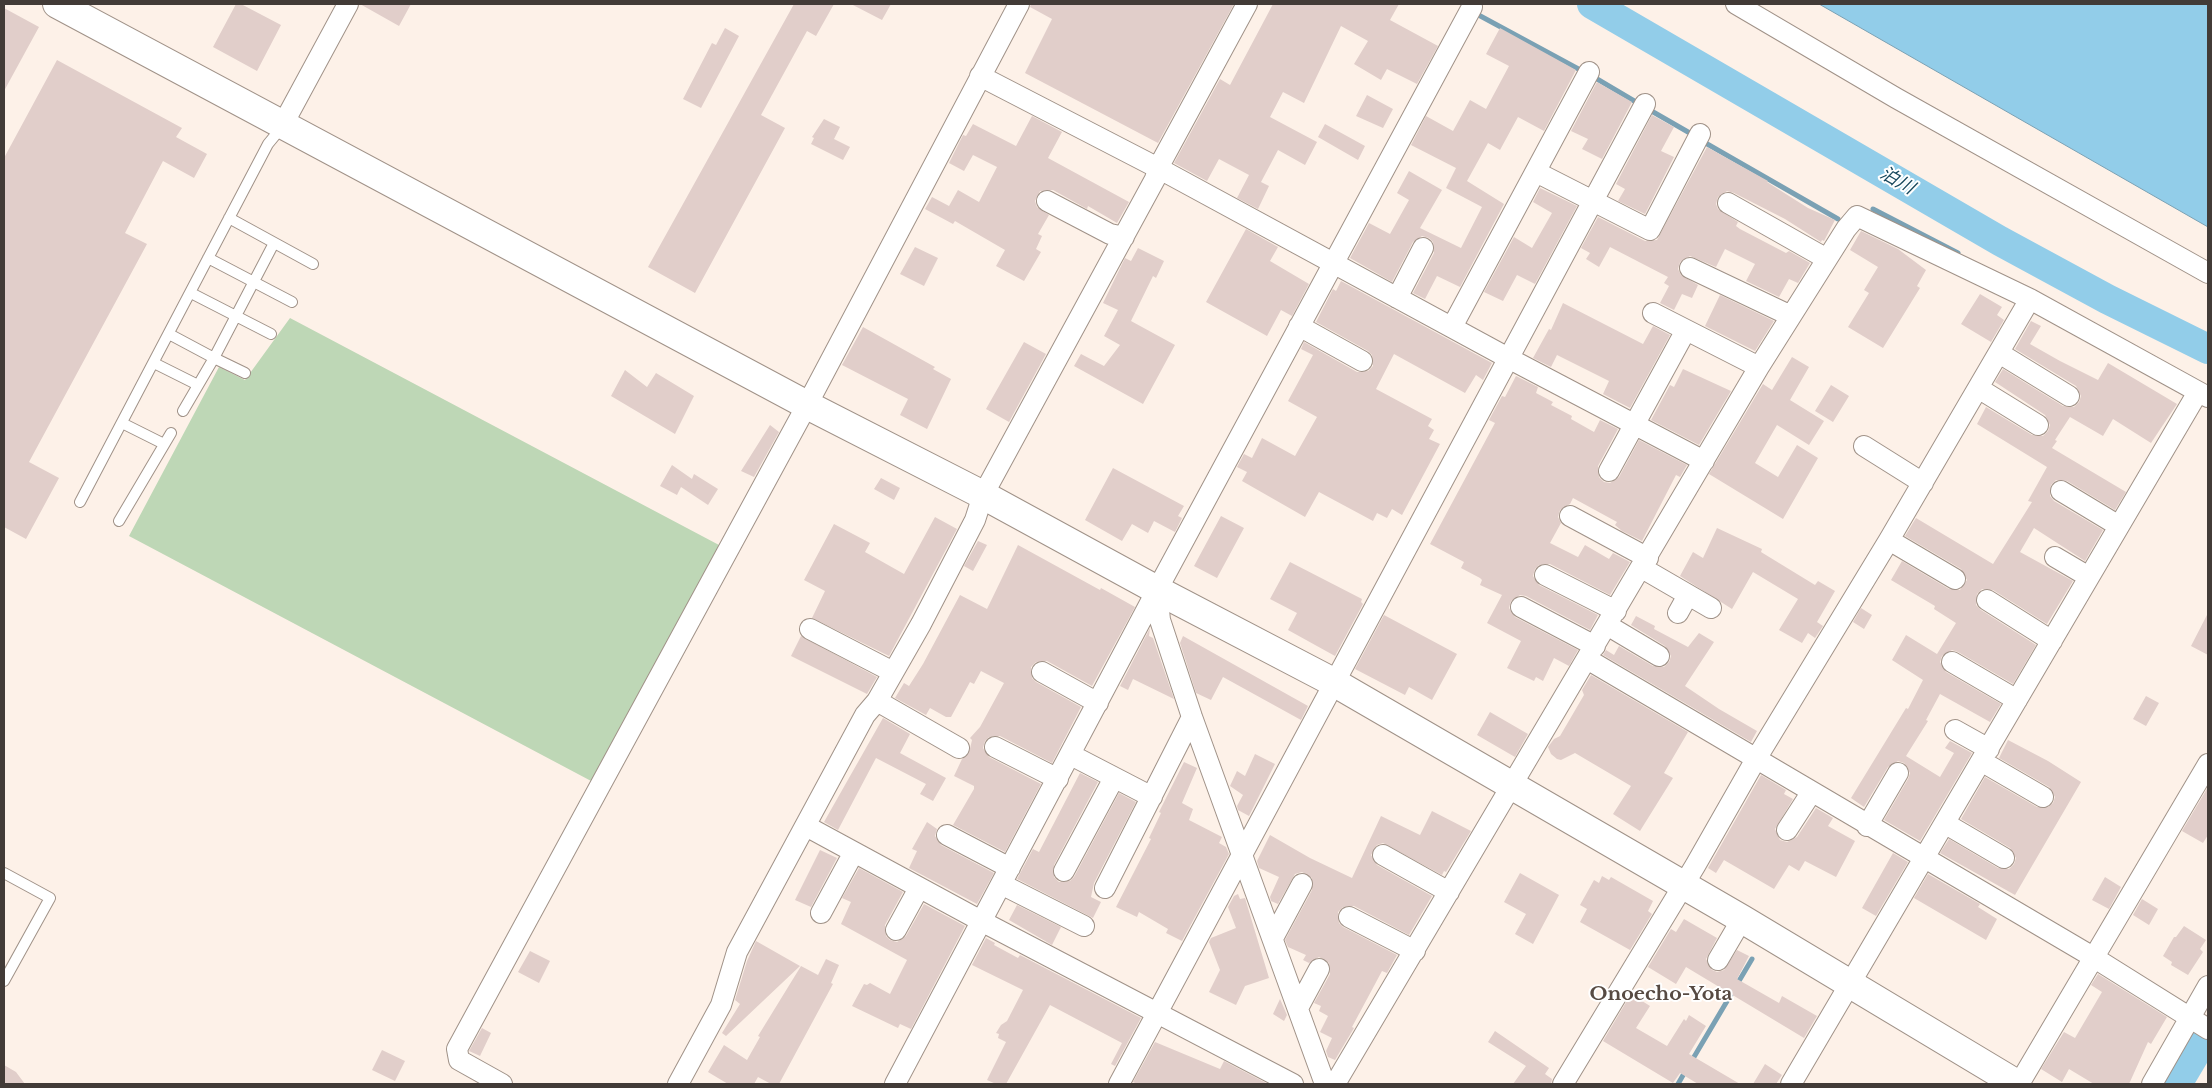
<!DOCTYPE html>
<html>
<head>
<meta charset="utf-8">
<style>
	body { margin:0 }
	#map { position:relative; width:2212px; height:1088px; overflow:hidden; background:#fdf1e8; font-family:"Libre Baskerville",serif }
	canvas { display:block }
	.frame { position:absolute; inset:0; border:5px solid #423b37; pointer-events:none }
</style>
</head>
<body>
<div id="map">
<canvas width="2212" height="1088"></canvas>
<div class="frame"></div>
</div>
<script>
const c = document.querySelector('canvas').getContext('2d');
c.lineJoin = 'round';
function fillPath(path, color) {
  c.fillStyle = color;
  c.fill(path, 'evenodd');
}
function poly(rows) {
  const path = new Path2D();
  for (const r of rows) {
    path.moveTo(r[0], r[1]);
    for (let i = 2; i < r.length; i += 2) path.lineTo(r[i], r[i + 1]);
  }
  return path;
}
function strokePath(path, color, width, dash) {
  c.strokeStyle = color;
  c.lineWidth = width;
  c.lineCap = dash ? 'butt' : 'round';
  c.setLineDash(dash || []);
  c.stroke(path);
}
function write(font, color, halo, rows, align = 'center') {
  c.font = font + ' "Libre Baskerville","Noto Sans JP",serif';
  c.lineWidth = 4;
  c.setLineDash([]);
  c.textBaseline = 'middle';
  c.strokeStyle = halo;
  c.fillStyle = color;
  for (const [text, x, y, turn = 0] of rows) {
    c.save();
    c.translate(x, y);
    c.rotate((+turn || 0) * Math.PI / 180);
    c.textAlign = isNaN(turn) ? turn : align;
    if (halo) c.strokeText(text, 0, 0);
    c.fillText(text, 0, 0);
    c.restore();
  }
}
const green = poly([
	[290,318,719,545,593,782,129,536,219,367,245,380]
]);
const water = poly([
	[1819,4,2208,4,2208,227,1819,4]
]);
const stream = poly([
	[1473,12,1584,72],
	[1592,76,1641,105],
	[1648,109,1695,136],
	[1702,141,1838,219],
	[1873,209,1958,253],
	[1691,1062,1752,959],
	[1678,1084,1686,1070]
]);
const river = poly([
	[1592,4,2000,241,2107,299,2208,349],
	[2177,1084,2208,1032]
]);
const building = poly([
	[236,4,241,4,281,25,257,71,213,47],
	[360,4,411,4,399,26],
	[794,4,834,4,816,36,807,31,761,115,785,128,695,293,648,267],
	[851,4,891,4,882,20],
	[1031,4,1234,4,1158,143,1025,73,1052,19,1030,7],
	[1273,4,1399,4,1390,20,1438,46,1417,84,1387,69,1381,80,1354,64,1368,41,1341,26,1304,103,1283,92,1270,117,1317,142,1305,165,1278,150,1261,182,1269,186,1258,209,1237,198,1249,175,1219,159,1207,181,1174,163,1220,79,1230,85],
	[4,8,39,27,4,91],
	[725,28,739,36,701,108,683,99,712,43,716,45],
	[1500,28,1576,70,1544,131,1518,117,1500,150,1488,143,1467,181,1504,204,1460,287,1437,276,1425,299,1413,293,1434,253,1433,242,1429,238,1422,236,1413,242,1392,282,1350,258,1369,223,1390,234,1409,200,1397,193,1409,171,1442,190,1420,228,1461,248,1482,207,1446,188,1456,168,1411,145,1426,116,1453,131,1470,100,1486,109,1509,66,1486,54],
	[57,60,182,128,176,137,207,154,194,178,163,161,125,233,147,244,29,462,59,478,26,539,4,527,4,158],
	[1597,82,1632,102,1602,159,1582,149,1588,139,1571,131],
	[1367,95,1393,109,1383,128,1356,116],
	[1652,115,1674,127,1661,151,1674,157,1645,214,1618,201,1625,189,1616,184],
	[1032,116,1062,132,1048,158,1129,202,1117,223,1088,206,1087,209,1053,190,1040,191,1035,201,1037,207,1049,215,1038,234,1042,236,1036,249,1041,252,1024,281,996,266,1005,250,955,221,953,224,925,209,932,197,949,206,958,190,979,202,997,167,973,155,964,171,949,163,963,135,966,136,973,124,1016,146],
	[824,119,840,127,834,139,850,147,843,160,811,144,814,138,812,137],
	[1325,124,1365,146,1358,160,1318,137],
	[1707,147,1768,181,1767,182,1808,208,1835,220,1824,241,1822,240,1821,242,1785,219,1734,193,1727,191,1718,197,1716,204,1718,209,1738,222,1736,226,1740,229,1786,253,1789,251,1810,263,1798,283,1789,279,1779,297,1746,281,1755,264,1725,249,1716,267,1690,256,1680,262,1678,269,1681,275,1698,285,1692,298,1682,294,1674,310,1660,303,1669,286,1664,283,1668,277,1610,247,1599,267,1586,259,1590,253,1581,248,1598,217,1645,241,1657,240],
	[1540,188,1577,206,1535,284,1517,275,1503,301,1484,292,1514,237,1532,248,1552,213,1533,202],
	[1246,229,1278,247,1270,261,1309,284,1292,316,1281,310,1267,336,1206,302],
	[1861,231,1898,249,1926,270,1917,286,1920,288,1883,348,1848,327,1869,293,1864,290,1878,267,1850,250],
	[915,247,938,258,924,286,900,274],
	[1138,248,1164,261,1156,278,1153,276,1131,321,1175,345,1143,404,1074,366,1081,354,1104,366,1120,345,1104,336,1118,310,1103,303,1125,258,1131,261],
	[1341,281,1492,363,1483,380,1476,375,1465,393,1394,354,1376,389,1432,419,1428,426,1434,430,1429,439,1440,444,1402,515,1392,509,1387,518,1377,513,1373,521,1319,492,1305,517,1242,481,1247,472,1237,467,1244,454,1252,458,1262,438,1295,456,1317,417,1288,401,1313,355,1301,349,1304,342,1357,372,1368,371,1373,366,1372,355,1368,351,1316,322,1333,289,1336,291],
	[1980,294,2002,307,1997,315,2004,320,1991,342,1961,324],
	[1720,295,1774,321,1755,351,1705,326],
	[1563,303,1643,344,1653,326,1670,335,1630,408,1603,394,1609,381,1557,355,1551,367,1533,358,1549,329,1551,330],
	[2031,321,2041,326,2030,344,2060,361,2098,380,2108,363,2177,404,2151,443,2113,419,2103,436,2070,417,2055,440,2057,441,2052,448,2126,492,2115,510,2067,481,2056,480,2051,485,2050,496,2054,501,2103,530,2085,561,2034,528,2020,552,2073,581,2047,624,1993,590,1982,589,1977,594,1976,605,1981,610,2036,645,2013,684,1958,652,1952,650,1942,656,1940,662,1946,672,2001,704,1990,722,1940,694,1926,720,1928,721,1906,756,1940,777,1954,753,1945,748,1950,741,1972,753,1920,841,1884,820,1908,779,1910,773,1904,763,1898,761,1888,767,1864,807,1851,798,1906,708,1908,709,1923,680,1892,660,1906,635,1937,654,1956,623,1934,609,1935,606,1891,580,1902,561,1949,589,1960,590,1967,580,1961,569,1905,536,1916,518,1993,564,2032,502,2028,501,2047,467,1977,424,1986,407,2032,435,2043,436,2048,431,2050,425,2045,415,1995,382,2003,369,2063,406,2074,407,2079,402,2081,396,2076,386,2015,349],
	[863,327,935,367,933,369,951,379,927,429,900,415,908,399,842,365],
	[1024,342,1046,354,1009,422,986,409],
	[1792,357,1809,367,1790,400,1824,421,1809,445,1777,425,1755,463,1778,477,1797,445,1818,458,1783,519,1709,474,1763,384,1772,390],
	[1683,369,1731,391,1699,445,1651,420,1670,385,1674,387],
	[625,370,647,387,656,373,694,396,675,434,611,396],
	[1516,376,1538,387,1536,393,1553,402,1551,405,1572,416,1571,419,1594,432,1600,420,1618,429,1598,466,1599,477,1604,482,1610,483,1619,477,1639,440,1687,465,1680,477,1676,475,1642,541,1622,531,1615,525,1617,522,1573,498,1570,504,1560,510,1558,517,1561,523,1550,543,1578,557,1585,545,1609,559,1613,553,1630,562,1610,595,1550,564,1539,565,1535,569,1533,576,1539,585,1598,615,1590,630,1526,596,1520,595,1511,601,1509,608,1515,617,1578,650,1569,666,1554,658,1543,681,1536,677,1534,681,1507,668,1521,641,1487,623,1502,595,1480,585,1482,580,1480,578,1461,568,1464,562,1430,544,1495,423,1489,420,1502,396,1505,397],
	[1831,385,1849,396,1833,422,1815,411],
	[770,425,779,432,754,477,741,471],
	[672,465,692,479,694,474,718,489,708,505,681,487,677,495,660,486],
	[1113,468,1184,506,1178,516,1182,518,1175,532,1154,521,1148,533,1132,524,1122,541,1085,520],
	[881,478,900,488,894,500,874,489],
	[1221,516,1244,528,1217,578,1194,566],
	[935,517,957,529,889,656,812,618,825,591,804,580,834,524,870,543,865,552,904,574],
	[1717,528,1762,549,1761,552,1815,585,1818,581,1835,591,1817,622,1823,626,1815,638,1808,633,1802,643,1779,630,1798,599,1753,572,1732,609,1680,576,1693,552,1703,558],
	[978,541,987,545,973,571,964,566],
	[1018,545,1100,590,1101,588,1135,607,1092,686,1047,661,1036,662,1031,667,1032,678,1036,682,1081,707,1052,763,1000,736,989,737,985,741,983,748,989,757,1041,784,1005,852,953,825,974,789,974,786,954,776,962,759,969,753,972,740,970,738,980,727,1004,683,981,671,974,684,970,682,951,717,946,717,930,708,926,715,895,698,904,683,909,686,923,664,960,595,987,609],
	[1290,562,1362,599,1361,602,1363,604,1335,656,1288,630,1297,613,1270,599],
	[1861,608,1872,615,1864,629,1853,622],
	[2208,613,2208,655,2191,646],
	[1384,615,1457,654,1432,700,1409,687,1405,695,1355,669],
	[1636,616,1655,626,1654,629,1688,647,1699,633,1714,642,1685,686,1719,709,1757,731,1751,742,1603,655,1606,650,1614,655,1619,646,1653,666,1664,667,1669,662,1671,656,1665,646,1631,625],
	[1150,628,1149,636,1153,638,1174,699,1133,679,1128,690,1120,686],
	[801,636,877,677,867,694,791,656],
	[1183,636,1308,706,1301,720,1223,677,1211,700,1196,693,1180,643],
	[1591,675,1688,732,1664,773,1673,778,1640,831,1613,814,1631,786,1575,753,1561,760,1557,759,1551,754,1548,747,1554,739,1560,736,1584,695,1582,690],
	[2146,696,2159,703,2146,726,2133,719],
	[1490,712,1528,734,1515,757,1477,735],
	[883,718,910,734,900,753,946,778,933,801,920,794,926,784,876,758,838,830,824,822],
	[2008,740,2048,761,2081,782,2015,895,1940,853,1949,839,1998,868,2009,869,2014,864,2016,858,2010,848,1961,819,1985,777,2037,807,2048,807,2053,803,2055,797,2049,787,1999,758],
	[1255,754,1275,764,1249,816,1238,810,1237,806,1243,795,1230,786,1237,771,1245,776],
	[1184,762,1197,768,1182,803,1193,809,1189,820,1222,837,1219,843,1226,847,1229,854,1182,941,1166,933,1168,929,1139,912,1137,917,1116,907,1151,839,1149,838,1161,813,1159,812],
	[1080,773,1098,782,1054,865,1054,877,1059,882,1070,881,1074,877,1119,793,1136,802,1094,883,1091,897,1101,902,1093,918,1017,879,1033,849,1039,852],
	[1761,775,1786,790,1784,794,1793,799,1775,829,1780,840,1787,842,1797,837,1816,808,1833,818,1828,826,1855,841,1836,877,1805,861,1799,871,1789,865,1774,889,1724,860,1716,873,1708,868],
	[2208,787,2208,835,2203,843,2182,831],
	[1432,811,1471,831,1446,872,1444,871,1442,875,1383,843,1377,845,1371,855,1377,865,1432,896,1409,935,1354,906,1343,907,1338,912,1339,923,1343,927,1397,955,1387,973,1382,971,1352,1027,1354,1028,1335,1060,1328,1057,1326,1051,1332,1038,1320,1032,1328,1016,1319,1011,1321,1006,1314,1003,1330,974,1329,963,1319,957,1309,963,1303,960,1306,955,1288,947,1285,940,1312,890,1312,878,1302,872,1295,874,1278,904,1271,901,1270,897,1279,877,1259,868,1257,861,1270,835,1310,858,1352,878,1381,816,1420,835],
	[927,822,937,829,935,836,941,845,994,873,977,904,909,868,917,851,912,849],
	[820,850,837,858,811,907,795,900],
	[1893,853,1908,862,1876,916,1862,908],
	[859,868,903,892,885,925,886,936,890,940,897,942,906,936,924,904,965,926,911,1029,900,1024,898,1028,852,1006,864,984,867,985,870,983,890,994,907,960,841,924,851,902,842,898],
	[1520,873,1559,895,1533,944,1515,934,1526,914,1504,902],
	[1928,874,1980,904,1978,907,1997,919,1986,940,1914,898],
	[1602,876,1609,880,1611,877,1653,901,1648,911,1652,914,1630,950,1580,922,1587,909,1580,905,1594,880,1599,883],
	[2105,877,2121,887,2109,909,2092,900],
	[1238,894,1240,899,1245,898,1269,978,1245,986,1236,1005,1209,992,1220,970,1209,942,1211,938,1236,928,1228,907,1234,896],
	[2142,899,2158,909,2149,925,2133,915],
	[1017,905,1061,927,1052,945,1009,920],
	[1684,919,1717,938,1706,959,1712,970,1717,972,1724,970,1737,950,1749,956,1737,979,1779,1003,1782,996,1817,1016,1804,1038,1686,967,1676,984,1648,967,1671,929,1676,932],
	[2184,926,2206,940,2200,949,2203,952,2188,975,2171,965,2172,962,2163,956,2174,937,2176,937],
	[986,938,995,943,994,945,1018,958,1020,955,1141,1018,1115,1066,1111,1064,1122,1043,1050,1005,1006,1084,996,1084,987,1080,1006,1042,998,1038,999,1034,996,1033,1001,1025,1007,1021,1023,990,972,965],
	[756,941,800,966,726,1036,722,1033,740,1004,735,1000,747,961],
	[530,951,550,961,539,983,518,972],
	[826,959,839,965,831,983,833,984,779,1084,771,1084,758,1077,754,1084,728,1084,708,1072,724,1045,747,1060,760,1037,758,1036,801,966,818,975],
	[2098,974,2167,1017,2151,1044,2148,1042,2129,1084,2094,1084,2069,1069,2062,1082,2041,1069,2064,1032,2075,1038,2102,992,2091,985],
	[1631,994,1650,1006,1636,1028,1667,1046,1684,1019,1686,1021,1689,1015,1706,1026,1689,1054,1740,1084,1698,1084,1680,1073,1673,1083,1603,1041],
	[1280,999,1287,1015,1284,1021,1273,1014],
	[482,1028,491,1033,480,1056,469,1051],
	[1495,1031,1549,1068,1545,1074,1552,1079,1551,1084,1513,1084,1526,1066,1488,1042],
	[1155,1042,1220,1069,1224,1061,1268,1084,1137,1084,1133,1082],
	[382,1050,405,1061,395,1081,372,1070],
	[1765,1064,1782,1075,1776,1084,1753,1084],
	[4,1065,16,1072,25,1084,4,1084]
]);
const lane = poly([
	[229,218,313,264],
	[208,258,292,302],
	[191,293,271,334],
	[169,334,214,358,274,243],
	[154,363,198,385],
	[183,411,214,358,245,373],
	[122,423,164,444],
	[80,502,268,144,282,127],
	[119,521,171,433],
	[4,873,50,898,4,981]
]);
const street = poly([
	[1736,4,1896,98,2208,273],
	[980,76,1158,168,1510,359,1704,461],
	[282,126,348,4],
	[1536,172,1650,230,1700,134],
	[1047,201,1110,234,1124,237],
	[1728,203,1827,259],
	[1690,268,1791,316],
	[1397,298,1423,248],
	[1653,313,1759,367],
	[1299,326,1362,361],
	[1452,327,1589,72],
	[1999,353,2069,396],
	[1978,388,2038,425],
	[1864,446,1923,483],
	[1609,471,1686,330],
	[2061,491,2119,526],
	[1570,516,1648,558],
	[1889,540,1955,579],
	[2055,557,2089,577],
	[1642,568,1711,608],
	[1545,575,1616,611],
	[1157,590,1160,620,1192,717,1325,1084],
	[1987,600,2052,641],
	[1521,607,1595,646],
	[1678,613,1688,595],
	[1607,625,1659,656],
	[810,629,893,672],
	[1587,659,2093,957,2208,1029],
	[1952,662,2017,700],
	[1042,672,1098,703],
	[877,701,959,748],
	[1955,730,1989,749],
	[995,747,1058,779],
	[1071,755,1152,797],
	[1981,761,2043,797],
	[1946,824,2004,858],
	[806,826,983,922,1293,1084],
	[1867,826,1898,773],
	[1787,830,1811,793],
	[947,835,1010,868],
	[1383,855,1449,892],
	[1064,871,1114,778],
	[1001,884,1084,926],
	[1105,888,1192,717],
	[821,913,854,852],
	[1349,917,1415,951],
	[896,930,919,888],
	[1273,938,1302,884],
	[1718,960,1742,919],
	[1298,1008,1319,969],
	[502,1084,459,1060,457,1049,807,405,1019,4],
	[678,1084,721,1005,737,952,865,715,877,701,921,624,975,520,983,495,1155,179,1158,168,1247,4],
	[895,1084,1157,590,1472,7],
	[1119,1084,1645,104],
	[1335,1084,1759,367,1846,229,1857,216,2030,299,2208,397],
	[1563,1084,1695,866,1756,759,1889,540,2030,299],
	[1791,1084,2198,392],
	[2019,1084,2208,764],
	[2152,1084,2208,986]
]);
const secondary = poly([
	[57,4,807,405,983,495,1157,590,1335,683,1742,919,2017,1084]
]);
const waterNames = [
	["泊川",1897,181,30]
];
const quarterNames = [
	["Onoecho-Yota",1661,995]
];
fillPath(green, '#bed7b6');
fillPath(water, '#92cde9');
strokePath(water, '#7aa1b4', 1);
strokePath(stream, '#7aa1b4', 5);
strokePath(river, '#92cde9', 30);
fillPath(building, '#e1ceca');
strokePath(lane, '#a09288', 12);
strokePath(street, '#a09288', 22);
strokePath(secondary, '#a09288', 30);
strokePath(lane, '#fff', 10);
strokePath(street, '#fff', 20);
strokePath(secondary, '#fff', 28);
write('italic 18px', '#18485d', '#fff', waterNames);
write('bold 19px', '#574a42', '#fff', quarterNames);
</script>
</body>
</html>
